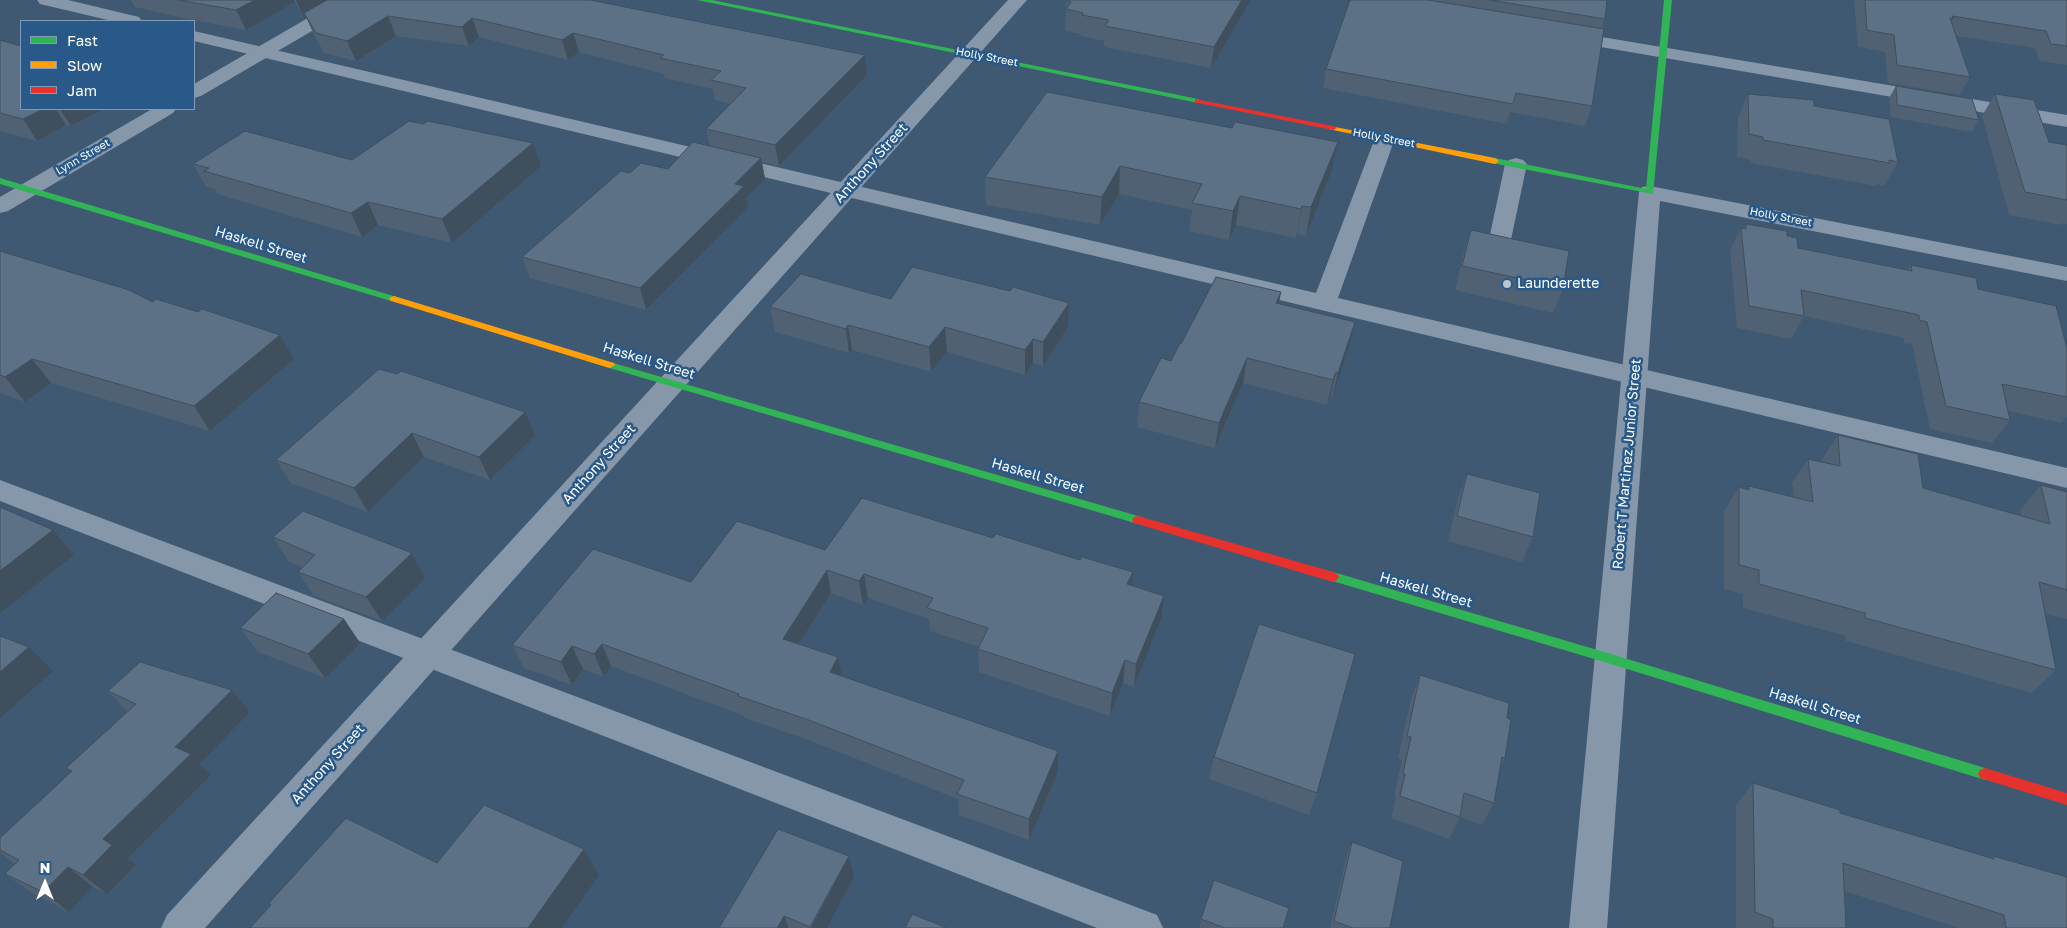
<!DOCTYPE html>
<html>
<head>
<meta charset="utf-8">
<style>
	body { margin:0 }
	#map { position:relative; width:2067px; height:928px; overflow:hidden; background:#3f5973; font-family:"Golos Text",sans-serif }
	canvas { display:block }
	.legend { position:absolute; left:20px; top:20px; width:175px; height:90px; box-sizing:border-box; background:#295989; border:1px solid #7f9bb8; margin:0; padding:6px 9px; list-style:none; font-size:15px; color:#fff }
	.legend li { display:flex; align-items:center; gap:10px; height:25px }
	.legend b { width:25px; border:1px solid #7f9bb8 }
	.north { position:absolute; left:20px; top:858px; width:50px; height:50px; -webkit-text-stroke:4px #295989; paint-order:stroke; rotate:0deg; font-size:14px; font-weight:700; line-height:20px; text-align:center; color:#fff }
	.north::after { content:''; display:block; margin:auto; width:18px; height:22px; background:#fff; clip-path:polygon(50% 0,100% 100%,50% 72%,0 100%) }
</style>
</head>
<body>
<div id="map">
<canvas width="2067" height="928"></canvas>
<ul class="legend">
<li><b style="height:6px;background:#30b455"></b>Fast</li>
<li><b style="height:6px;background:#ff9f0a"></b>Slow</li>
<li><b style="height:6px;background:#e5322d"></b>Jam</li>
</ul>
<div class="north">N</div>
</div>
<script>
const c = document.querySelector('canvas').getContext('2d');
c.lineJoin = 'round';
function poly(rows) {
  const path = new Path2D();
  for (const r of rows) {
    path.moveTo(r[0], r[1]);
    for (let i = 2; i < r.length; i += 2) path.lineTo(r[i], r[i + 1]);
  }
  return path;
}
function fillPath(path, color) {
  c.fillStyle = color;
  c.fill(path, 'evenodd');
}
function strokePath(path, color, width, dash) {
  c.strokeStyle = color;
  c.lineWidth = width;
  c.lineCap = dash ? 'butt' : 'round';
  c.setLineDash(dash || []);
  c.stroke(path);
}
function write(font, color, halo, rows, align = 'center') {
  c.font = font + ' "Golos Text",sans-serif';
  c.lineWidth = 5;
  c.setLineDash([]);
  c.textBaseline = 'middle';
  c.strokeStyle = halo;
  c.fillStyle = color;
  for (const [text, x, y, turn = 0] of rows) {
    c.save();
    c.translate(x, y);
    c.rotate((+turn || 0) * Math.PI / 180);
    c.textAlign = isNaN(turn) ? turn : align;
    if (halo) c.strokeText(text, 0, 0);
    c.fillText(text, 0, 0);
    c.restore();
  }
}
const lane = poly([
	[37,0,68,0,139,17,142,21,112,21,40,4,37,0],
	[194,31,1316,293,1375,138,1378,134,1385,132,1392,134,1395,138,1338,298,2067,468,2067,488,194,41,194,31],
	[1566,31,2067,115,2067,127,1560,40,1557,36,1560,32,1566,31],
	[1516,158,1523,160,1527,164,1509,249,1506,254,1498,256,1490,254,1487,249,1505,164,1509,160,1516,158],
	[0,480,1144,910,1157,915,1163,928,1097,928,0,501,0,480]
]);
const street = poly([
	[339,0,361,0,358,4,201,96,194,98,194,84,339,0],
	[1008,0,1027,0,205,928,161,928,167,915,1008,0],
	[152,109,176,109,173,113,8,211,0,213,0,197,152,109],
	[1650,186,2067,267,2067,281,1660,201,1607,928,1569,928,1639,192,1642,187,1650,186]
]);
const fast = poly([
	[697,0,712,0,1198,99,1202,101,1198,103,697,0],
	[1664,0,1672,0,1653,194,1492,163,1491,161,1495,158,1646,189,1664,0],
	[0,178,397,297,399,299,397,301,391,301,0,184,0,178],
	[610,362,1138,516,1142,517,1144,520,1142,523,1138,524,606,367,605,365,606,363,610,362],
	[1333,572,1611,654,1985,768,1990,770,1992,774,1990,778,1985,780,1611,664,1329,580,1327,577,1329,574,1333,572]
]);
const slow = poly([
	[1330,126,1495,158,1499,161,1495,164,1333,130,1330,130,1330,126],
	[394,296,614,363,615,365,610,368,606,367,391,301,389,299,391,297,394,296]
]);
const jam = poly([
	[1195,99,1333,126,1337,128,1333,130,1198,103,1195,103,1195,99],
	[1138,516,1333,572,1337,574,1339,577,1337,580,1333,582,1134,523,1132,520,1134,517,1138,516],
	[1985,768,2067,793,2067,805,1980,778,1978,774,1980,770,1985,768]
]);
const wall = poly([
	[131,0,590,0,865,55,867,75,779,166,762,162,765,179,746,198,748,207,646,310,530,278,522,257,630,173,668,169,710,146,706,129,730,104,715,100,713,89,665,78,664,74,579,52,568,60,479,37,469,46,396,36,356,61,324,53,313,33,306,17,304,18,295,2,246,30,183,18,135,7],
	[1251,0,1211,68,1104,47,1104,41,1081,36,1081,34,1065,31,1066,1],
	[1350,0,1607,0,1605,19,1601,29,1592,106,1585,126,1510,112,1507,124,1323,88,1326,69],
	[1854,0,2067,0,2067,65,2040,61,2035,48,1956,36,1970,77,1960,95,1888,83,1885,52,1858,47],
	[0,40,21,109,103,109,71,126,66,125,37,141,0,131],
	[1896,86,1979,120,1972,132,1891,117,1889,98],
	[1748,94,1814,106,1898,162,1884,186,1877,184,1876,186,1751,163,1751,160,1737,157,1738,117],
	[1995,94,2049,142,2067,145,2067,224,2062,223,2061,225,2009,215,1982,116],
	[423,124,533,143,541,166,452,243,378,225,362,237,217,194,215,189,206,187,193,164,352,160],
	[1232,128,1338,142,1332,170,1306,236,1297,234,1296,238,1236,225,1229,240,1189,231,1192,210,1119,194,1100,225,986,205,985,177],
	[1746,224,1787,236,1798,248,1908,270,1911,265,1978,289,2067,348,2067,416,2061,423,2008,411,2010,420,1992,443,1930,429,1912,344,1904,343,1904,338,1804,316,1791,339,1737,328,1730,250,1741,228,1743,228],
	[1471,230,1563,288,1553,313,1455,290,1463,255],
	[0,251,153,302,280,335,294,359,210,431,51,383,25,402,0,393],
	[891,299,1068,327,1043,366,1033,363,1025,375,947,352,931,372,852,350,849,353,775,332,770,307],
	[1279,304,1349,347,1332,398,1330,397,1327,405,1243,383,1215,448,1137,427,1139,402,1171,361,1181,344],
	[379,369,535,436,490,480,424,457,368,512,291,483,276,460],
	[1838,435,1923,488,2021,516,2020,510,2041,485,2067,492,2067,619,2045,614,2056,670,2032,693,1846,641,1846,636,1743,608,1743,594,1724,589,1724,511,1739,487,1748,489,1749,486,1794,497,1792,483,1808,459,1822,462,1822,459],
	[1467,474,1533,537,1522,562,1448,541,1458,498],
	[273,537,412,553,425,578,382,621,314,596,298,572,302,567,289,562],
	[825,550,1131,586,1161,619,1134,687,1123,683,1110,716,979,672,978,649,979,647,930,631,929,619,868,598,863,605,831,593,799,644,838,657,842,676,1058,772,1029,840,959,815,958,799,811,741,745,718,744,716,611,666,604,677,583,669,572,685,524,668,512,645,691,582],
	[344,619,360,643,325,678,258,652,240,628],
	[1420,675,1507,718,1505,758,1500,766,1494,803,1482,825,1460,817,1449,839,1391,818,1396,796,1394,796,1402,760,1398,758,1411,699],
	[232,690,250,712,200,764,211,775,128,858,136,865,107,894,93,887,69,912,32,893,5,874,15,864,0,853,0,838,71,772,66,768,127,712,108,691],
	[1214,757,1317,793,1309,815,1209,779],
	[1753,783,1840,813,1990,858,1993,856,2067,928,1959,928,1844,891,1846,928,1736,928,1736,805],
	[1352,842,1390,928,1330,928,1347,854],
	[849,856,854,877,827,928,719,928],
	[1201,919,1283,928,1199,928]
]);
const shadedWall = poly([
	[255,0,294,0,295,2,246,30,236,10],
	[296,0,335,0,304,13,306,17,304,18],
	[1242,0,1251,0,1211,68,1214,47],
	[388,16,396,36,356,61,347,41],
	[472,18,479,37,469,46,462,27],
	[573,33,579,52,568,60,562,40],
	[865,55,867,75,779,166,775,145],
	[43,109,56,109,66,125,37,141,23,119],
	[60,109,103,109,71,126],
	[1338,142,1332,170,1306,236,1311,207],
	[533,143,541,166,452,243,442,219],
	[761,158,765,179,746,198,748,207,646,310,640,288,735,184],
	[1120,166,1119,194,1100,225,1102,197],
	[1240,196,1236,225,1229,240,1233,211],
	[368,202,378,225,362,237,351,213],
	[1302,206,1297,234,1296,238,1301,209],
	[1281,292,1277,316,1276,303],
	[1069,303,1068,327,1043,366,1043,342],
	[1355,322,1349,347,1332,398,1338,373],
	[848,325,852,350,849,353,846,329],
	[945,327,947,352,931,372,929,347],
	[280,335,294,359,210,431,194,406],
	[1033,339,1033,363,1025,375,1025,350],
	[1247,358,1243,383,1215,448,1219,423],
	[32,359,51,383,25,402,5,377],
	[1336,372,1330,397,1327,405,1333,380],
	[525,412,535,436,490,480,479,457],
	[412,433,424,457,368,512,354,488],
	[53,530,74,555,0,613,0,571],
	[412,553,425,578,382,621,366,597],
	[827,570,831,593,788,661,783,639],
	[1133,572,1131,595,1127,584],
	[864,574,868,598,863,605,859,581],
	[1164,596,1161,619,1134,687,1136,664],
	[344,619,360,643,325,678,308,654],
	[602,644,611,666,604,677,594,654],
	[572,646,583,669,572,685,561,662],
	[29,647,53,671,0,718,0,672],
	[838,657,843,680,830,672],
	[1125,660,1123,683,1110,716,1112,693],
	[232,690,250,712,200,764,211,775,128,858,136,865,107,894,83,875,103,839,175,747],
	[1058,751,1058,772,1029,840,1029,819],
	[584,849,599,875,562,928,528,928],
	[849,856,854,877,827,928,811,928],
	[68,867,93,887,69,912,43,892],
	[784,916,789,928,777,928]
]);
const building = poly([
	[178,0,255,0,236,10,178,0],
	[327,0,590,0,865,55,775,145,706,129,746,88,711,80,721,71,660,58,664,55,573,33,562,40,472,18,462,27,388,16,347,41,316,33,304,13,327,0],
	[1067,0,1242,0,1214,47,1105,26,1109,20,1082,15,1083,13,1066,9,1071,2,1066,1,1067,0],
	[1350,0,1428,0,1604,29,1592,106,1516,93,1513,104,1326,69,1350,0],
	[1490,0,1607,0,1605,19,1490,0],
	[1865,0,2067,0,2067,46,2051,44,2046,31,1952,16,1953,19,1950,18,1970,77,1897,65,1894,35,1867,30,1865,0],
	[0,40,21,46,21,109,43,109,23,119,0,113,0,40],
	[1896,86,1972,99,1979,120,1897,105,1896,86],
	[1047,92,1232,128,1235,122,1338,142,1311,207,1302,206,1301,209,1240,196,1233,211,1192,203,1202,184,1120,166,1102,197,985,177,1047,92],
	[1748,94,1814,100,1814,106,1889,119,1898,162,1889,160,1889,163,1763,140,1763,137,1749,134,1748,94],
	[1995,94,2034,100,2049,142,2067,145,2067,200,2025,192,1995,94],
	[409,121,423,124,428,121,533,143,442,219,368,202,351,213,204,171,209,168,193,164,245,131,352,160,409,121],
	[693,142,761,158,735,184,744,186,640,288,522,257,621,171,630,173,641,163,668,169,693,142],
	[1746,224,1787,231,1787,236,1797,238,1798,248,1912,271,1911,265,1976,278,1978,289,2056,306,2067,348,2067,397,2002,384,2010,420,1946,406,1927,322,1919,320,1919,315,1801,290,1804,316,1749,306,1741,228,1746,229,1746,224],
	[1471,230,1569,251,1563,288,1462,266,1471,230],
	[0,251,129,290,153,302,156,299,198,312,202,309,280,335,194,406,32,359,5,377,0,375,0,251],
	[912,267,1010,291,1013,287,1069,303,1043,342,1033,339,1025,350,945,327,929,347,848,325,846,329,770,307,801,274,891,299,912,267],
	[1216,277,1281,292,1276,303,1355,322,1338,373,1336,372,1333,380,1247,358,1219,423,1139,402,1161,358,1171,361,1180,343,1181,344,1216,277],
	[379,369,397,374,401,371,525,412,479,457,412,433,354,488,276,460,379,369],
	[1838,435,1918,454,1923,488,2050,524,2041,485,2067,492,2067,590,2039,582,2056,670,1865,618,1865,613,1759,584,1759,570,1739,565,1739,487,1749,490,1749,486,1813,502,1808,459,1840,466,1838,435],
	[1467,474,1540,493,1533,537,1457,516,1467,474],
	[862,498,993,538,996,534,1080,560,1082,557,1133,572,1127,584,1164,596,1136,664,1125,660,1112,693,978,649,988,628,927,608,933,598,864,574,859,581,827,570,783,639,838,657,830,672,1058,751,1029,819,957,794,964,780,806,719,738,696,739,694,602,644,594,654,572,646,561,662,512,645,593,549,691,582,737,521,825,550,862,498],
	[0,507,53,530,0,571,0,507],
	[303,511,412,553,366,597,298,572,315,555,273,537,303,511],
	[276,593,344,619,308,654,240,628,276,593],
	[1259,624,1355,654,1317,793,1214,757,1259,624],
	[0,636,29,647,0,672,0,636],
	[140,662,232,690,175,747,191,754,103,839,112,845,83,875,68,867,43,892,5,874,19,860,0,850,0,838,72,771,66,768,136,704,108,691,140,662],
	[1420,675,1509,703,1507,718,1511,720,1505,758,1502,757,1494,803,1464,793,1460,817,1400,796,1405,774,1403,773,1411,737,1407,736,1420,675],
	[1753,783,1840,810,1840,813,1994,859,1993,856,2067,877,2067,928,2006,928,2004,915,1843,863,1846,928,1773,928,1773,919,1755,912,1753,783],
	[484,805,584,849,528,928,250,928,271,905,269,903,346,818,437,863,484,805],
	[778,829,849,856,810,927,784,916,777,928,719,928,778,829],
	[1352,842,1403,861,1390,928,1353,928,1334,921,1352,842],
	[1214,880,1289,908,1283,928,1225,928,1201,919,1214,880],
	[912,914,947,928,905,928,912,914]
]);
const markers = [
	[1507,284,5,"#bcc5ce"]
];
const farStreetnames = [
	["Holly Street",987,57,11],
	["Holly Street",1384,138,11],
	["Lynn Street",83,157,-30],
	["Holly Street",1781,217,11]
];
const streetNames = [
	["Anthony Street",871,163,-48],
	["Haskell Street",261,245,17],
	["Haskell Street",649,361,17],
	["Anthony Street",599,464,-48],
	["Robert T Martinez Junior Street",1627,464,-85],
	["Haskell Street",1038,476,16],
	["Haskell Street",1426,590,16],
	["Haskell Street",1815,706,17],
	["Anthony Street",328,764,-48]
];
const poiNames = [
	["Launderette",1517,284]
];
fillPath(lane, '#8697a9');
fillPath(street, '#8697a9');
fillPath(fast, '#30b455');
fillPath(slow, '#ff9f0a');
fillPath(jam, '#e5322d');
fillPath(wall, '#4f6172');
fillPath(shadedWall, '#404f5d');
fillPath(building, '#5c7185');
strokePath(building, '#404f5d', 1);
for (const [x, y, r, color] of markers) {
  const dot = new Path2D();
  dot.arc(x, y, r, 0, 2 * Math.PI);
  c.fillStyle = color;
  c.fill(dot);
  strokePath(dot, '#295989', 2);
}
write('11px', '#fff', '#295989', farStreetnames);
write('14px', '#fff', '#295989', streetNames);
write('14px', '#fff', '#295989', poiNames, 'left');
</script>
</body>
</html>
